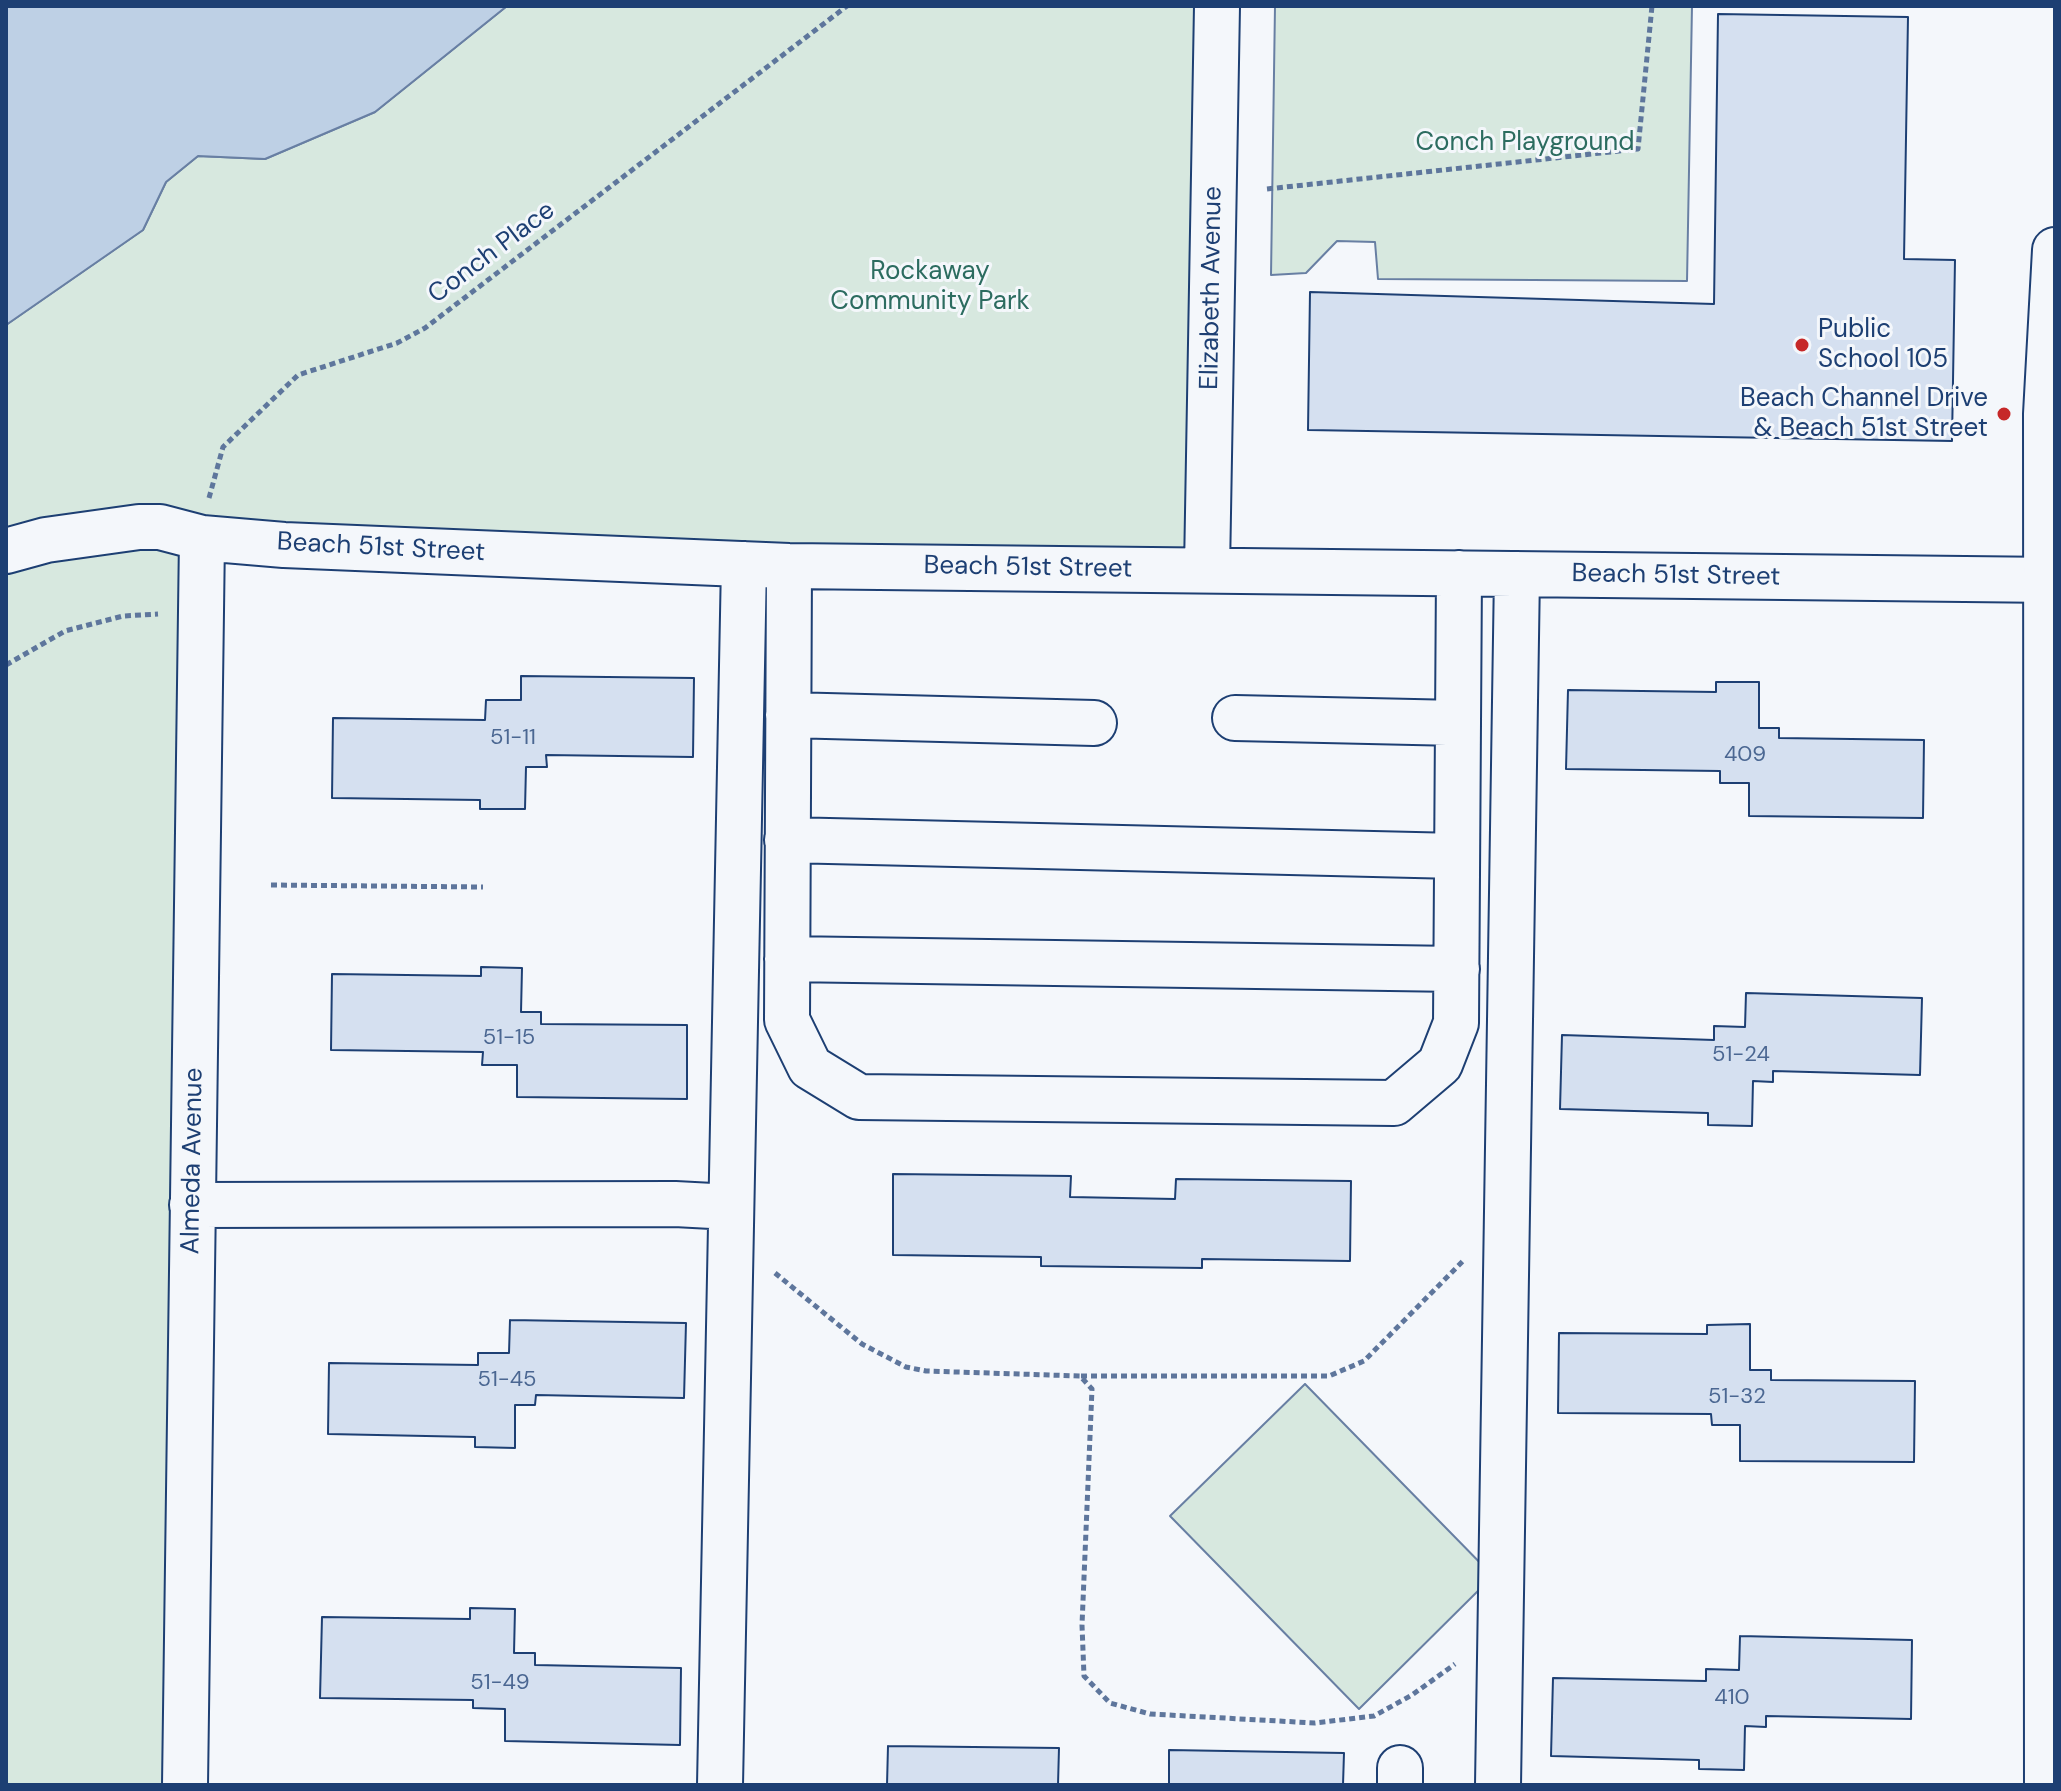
<!DOCTYPE html>
<html>
<head>
<meta charset="utf-8">
<style>
	body { margin:0 }
	#map { position:relative; width:2061px; height:1791px; overflow:hidden; background:#f4f7fb; font-family:"DM Sans",sans-serif }
	canvas { display:block }
	.frame { position:absolute; inset:0; border:8px solid #1d3f73; pointer-events:none }
</style>
</head>
<body>
<div id="map">
<canvas width="2061" height="1791"></canvas>
<div class="frame"></div>
</div>
<script>
const c = document.querySelector('canvas').getContext('2d');
c.lineJoin = 'round';
function fillPath(path, color) {
  c.fillStyle = color;
  c.fill(path, 'evenodd');
}
function poly(rows) {
  const path = new Path2D();
  for (const r of rows) {
    path.moveTo(r[0], r[1]);
    for (let i = 2; i < r.length; i += 2) path.lineTo(r[i], r[i + 1]);
  }
  return path;
}
function strokePath(path, color, width, dash) {
  c.strokeStyle = color;
  c.lineWidth = width;
  c.lineCap = dash ? 'butt' : 'round';
  c.setLineDash(dash || []);
  c.stroke(path);
}
function write(font, color, halo, rows, align = 'center') {
  c.font = font + ' "DM Sans",sans-serif';
  c.lineWidth = 6;
  c.setLineDash([]);
  c.textBaseline = 'middle';
  c.strokeStyle = halo;
  c.fillStyle = color;
  for (const [text, x, y, turn = 0] of rows) {
    c.save();
    c.translate(x, y);
    c.rotate((+turn || 0) * Math.PI / 180);
    c.textAlign = isNaN(turn) ? turn : align;
    if (halo) c.strokeText(text, 0, 0);
    c.fillText(text, 0, 0);
    c.restore();
  }
}
const green = poly([
	[507,6,1217,6,1207,569,202,538,185,1785,6,1785,6,325,143,230,166,182,198,156,265,159,375,112,507,6],
	[1275,6,1692,6,1687,281,1378,279,1375,242,1337,241,1306,273,1271,275,1275,6],
	[1305,1384,1493,1576,1359,1709,1170,1516,1305,1384]
]);
const water = poly([
	[6,6,507,6,375,112,265,159,198,156,166,182,143,230,6,325,6,6]
]);
const building = poly([
	[1718,14,1908,17,1904,259,1955,260,1952,441,1308,430,1310,292,1714,304,1718,14],
	[521,676,694,678,693,757,546,755,547,767,526,767,525,809,480,809,480,800,332,798,333,718,485,720,486,700,521,700,521,676],
	[1716,682,1759,682,1759,728,1779,728,1779,738,1924,740,1923,818,1749,816,1749,783,1720,783,1720,771,1566,769,1568,690,1716,692,1716,682],
	[481,967,522,968,521,1012,541,1012,541,1024,687,1025,687,1099,517,1097,517,1065,482,1065,483,1052,331,1050,332,974,481,976,481,967],
	[1746,993,1922,998,1920,1075,1773,1071,1773,1082,1753,1081,1752,1126,1708,1125,1708,1113,1560,1109,1562,1035,1714,1040,1714,1026,1745,1027,1746,993],
	[893,1174,1071,1176,1070,1197,1175,1199,1176,1179,1351,1181,1350,1261,1202,1259,1202,1268,1041,1266,1041,1257,893,1255,893,1174],
	[510,1320,686,1323,684,1398,536,1395,535,1405,515,1405,515,1448,475,1447,475,1437,328,1434,329,1363,478,1365,478,1353,509,1353,510,1320],
	[1750,1324,1750,1370,1771,1370,1771,1380,1915,1381,1914,1462,1740,1461,1740,1425,1712,1425,1711,1414,1558,1413,1559,1333,1707,1334,1707,1325,1750,1324],
	[470,1608,515,1609,514,1653,535,1653,535,1665,681,1668,680,1745,505,1741,505,1709,473,1708,473,1700,320,1698,322,1617,470,1619,470,1608],
	[1740,1636,1912,1640,1911,1719,1766,1716,1766,1727,1745,1726,1744,1770,1699,1769,1699,1760,1551,1756,1553,1678,1706,1681,1706,1669,1739,1670,1740,1636],
	[888,1746,1059,1748,1058,1785,887,1785,888,1746],
	[1169,1750,1344,1753,1343,1785,1169,1785,1169,1750]
]);
const path = poly([
	[1267,189,1638,149,1652,6],
	[209,498,223,447,298,375,397,343,425,328,847,6],
	[6,665,65,631,123,616,158,614],
	[271,885,483,887],
	[775,1273,862,1344,906,1367,926,1371,1080,1376,1092,1389,1082,1625,1084,1676,1110,1703,1150,1714,1315,1723,1374,1716,1412,1695,1455,1664],
	[1081,1376,1329,1376,1364,1361,1463,1261]
]);
const minor = poly([
	[6,551,46,540,139,527,160,527,202,538,284,545,789,566,2055,580],
	[789,566,787,1020,810,1067,859,1097,1394,1103,1440,1064,1456,1023,1459,573],
	[1207,569,1217,6],
	[788,715,1094,723],
	[1235,718,1458,723],
	[787,840,1457,856],
	[787,959,1457,969],
	[192,1205,675,1204,731,1207],
	[185,1785,202,538],
	[720,1785,744,564],
	[1400,1785,1400,1768],
	[1498,1785,1517,574]
]);
const major = poly([
	[2047,1785,2046,414,2055,250]
]);
const markers = [
	[1802,345,8,"#c62828"],
	[2004,414,8,"#c62828"]
];
const numberNames = [
	["51-11",513,738],
	["409",1745,755],
	["51-15",509,1038],
	["51-24",1741,1055],
	["51-45",507,1380],
	["51-32",1737,1397],
	["51-49",500,1683],
	["410",1732,1698]
];
const parkNames = [
	["Conch Playground",1525,143],
	["Rockaway",930,272],
	["Community Park",930,302]
];
const streetNames = [
	["Conch Place",492,253,-37],
	["Elizabeth Avenue",1212,288,-89],
	["Beach 51st Street",381,548,3],
	["Beach 51st Street",1028,568,1],
	["Beach 51st Street",1676,576,1],
	["Almeda Avenue",193,1161,-89]
];
const poiNames = [
	["Public",1818,330],
	["School 105",1818,360],
	["Beach Channel Drive",1988,399,"right"],
	["& Beach 51st Street",1988,429,"right"]
];
fillPath(green, '#d7e8df');
strokePath(green, '#687fa3', 2);
fillPath(water, '#bed0e5');
strokePath(water, '#687fa3', 2);
fillPath(building, '#d5e0f0');
strokePath(building, '#1d3f73', 2);
strokePath(minor, '#1d3f73', 48);
strokePath(major, '#1d3f73', 48);
strokePath(path, '#5e769c', 5, [6, 4]);
strokePath(minor, '#f4f7fb', 44);
strokePath(major, '#f4f7fb', 44);
for (const [x, y, r, color] of markers) {
  const dot = new Path2D();
  dot.arc(x, y, r, 0, 2 * Math.PI);
  c.fillStyle = color;
  c.fill(dot);
  strokePath(dot, '#f4f7fb', 3);
}
write('22px', '#4b6792', null, numberNames);
write('26px', '#2c6c60', '#f4f7fb', parkNames);
write('26px', '#1d3f73', '#f4f7fb', streetNames);
write('26px', '#1d3f73', '#f4f7fb', poiNames, 'left');
</script>
</body>
</html>
